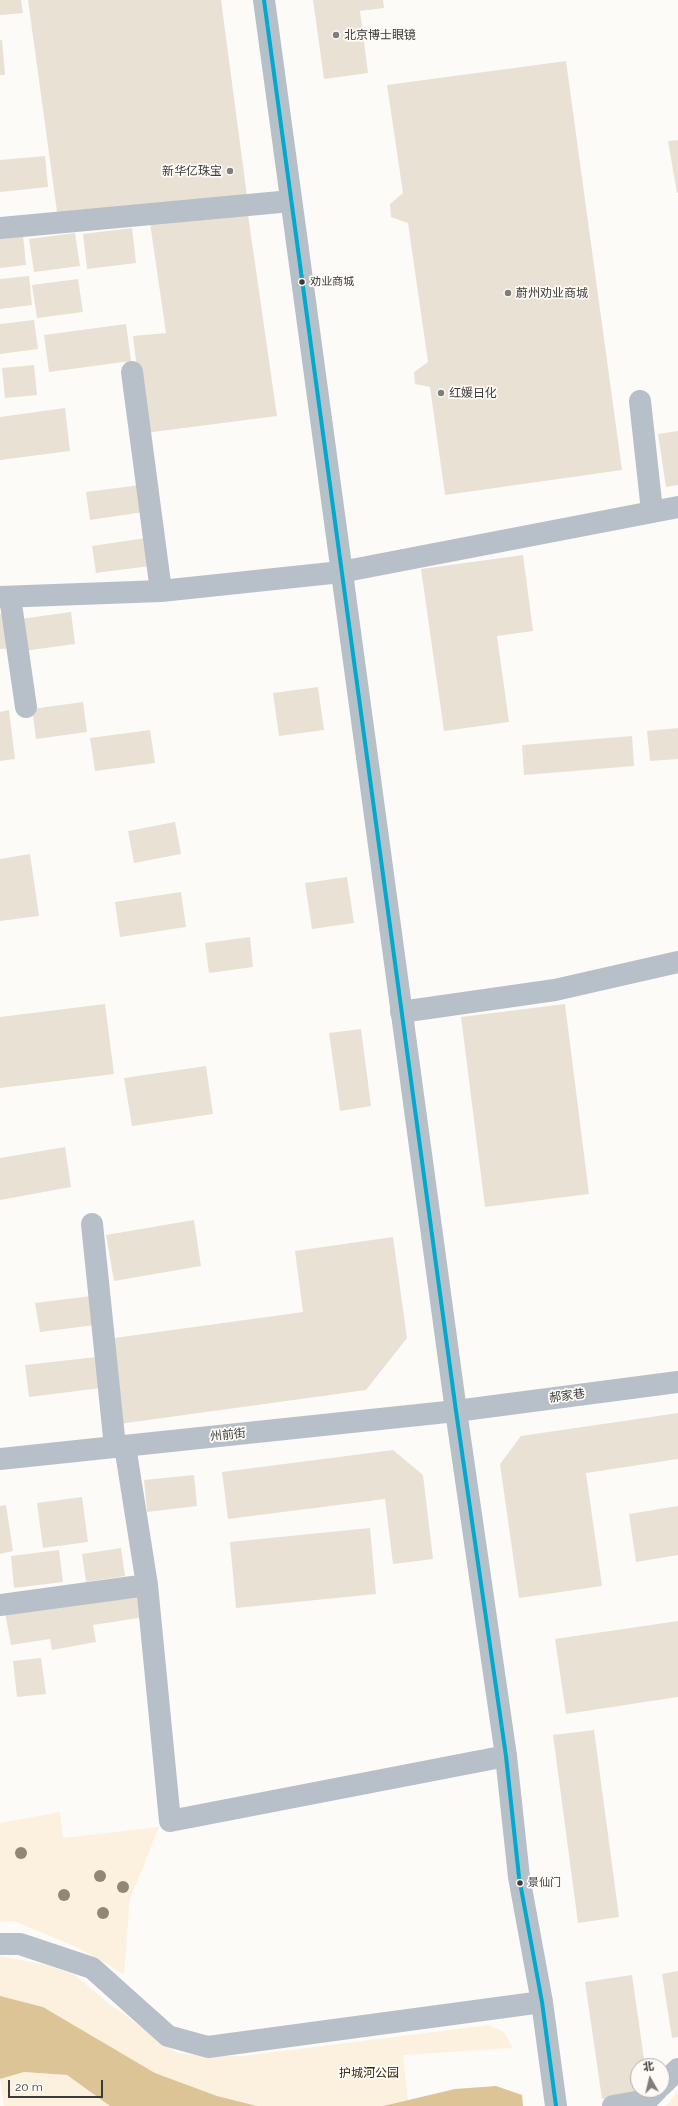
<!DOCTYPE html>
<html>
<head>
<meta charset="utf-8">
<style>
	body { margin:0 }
	#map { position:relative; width:678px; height:2106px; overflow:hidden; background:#fdfbf8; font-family:Raleway,"Noto Sans SC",sans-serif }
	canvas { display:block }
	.north { position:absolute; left:630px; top:2058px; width:40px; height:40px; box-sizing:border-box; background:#fefbf7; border:1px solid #b0aeab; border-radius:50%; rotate:352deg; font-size:11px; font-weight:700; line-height:16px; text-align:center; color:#3b3b39 }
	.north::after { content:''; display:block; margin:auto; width:14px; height:18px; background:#7f7e7c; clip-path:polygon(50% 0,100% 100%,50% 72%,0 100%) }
	.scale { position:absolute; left:8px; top:2080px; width:95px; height:18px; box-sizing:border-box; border:2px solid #3b3b39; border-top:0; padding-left:5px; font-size:12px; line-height:14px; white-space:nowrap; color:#3b3b39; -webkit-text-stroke:3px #fefbf7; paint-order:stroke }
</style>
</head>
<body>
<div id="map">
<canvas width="678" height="2106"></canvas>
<div class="north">北</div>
<div class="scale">20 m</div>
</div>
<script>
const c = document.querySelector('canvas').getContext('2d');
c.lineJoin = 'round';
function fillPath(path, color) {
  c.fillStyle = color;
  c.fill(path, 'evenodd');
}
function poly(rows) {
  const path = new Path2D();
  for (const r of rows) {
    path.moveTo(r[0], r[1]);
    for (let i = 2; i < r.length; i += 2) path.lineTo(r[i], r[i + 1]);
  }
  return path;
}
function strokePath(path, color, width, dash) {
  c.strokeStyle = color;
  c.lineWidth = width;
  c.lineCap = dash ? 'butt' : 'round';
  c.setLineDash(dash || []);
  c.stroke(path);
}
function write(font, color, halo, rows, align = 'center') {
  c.font = font + ' Raleway,"Noto Sans SC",sans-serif';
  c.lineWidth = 3.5;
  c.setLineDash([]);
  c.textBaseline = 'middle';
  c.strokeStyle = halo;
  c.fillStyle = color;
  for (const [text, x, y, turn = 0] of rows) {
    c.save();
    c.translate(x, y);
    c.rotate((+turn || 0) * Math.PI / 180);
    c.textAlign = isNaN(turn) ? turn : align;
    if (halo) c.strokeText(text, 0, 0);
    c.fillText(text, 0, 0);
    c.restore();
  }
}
const green = poly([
	[60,1812,63,1838,159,1827,130,1899,124,1974,76,1947,14,1921,0,1922,0,1823],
	[0,1956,47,1965,75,1975,111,2005,177,2053,204,2056,243,2056,489,2025,504,2032,513,2048,403,2055,408,2100,383,2106,257,2106,217,2096,155,2073,43,2007,0,1996],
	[24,2072,67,2075,110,2106,4,2106,0,2079],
	[678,2091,678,2106,666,2106]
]);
const water = poly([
	[0,1996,43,2007,155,2073,217,2096,257,2106,110,2106,67,2075,24,2072,0,2079],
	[496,2086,522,2095,523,2106,383,2106,455,2089]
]);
const building = poly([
	[0,0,21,0,23,13,0,15],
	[28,0,221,0,247,196,58,219],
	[313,0,383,0,384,8,360,11,368,73,324,79],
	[0,40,2,40,5,75,0,75],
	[566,61,622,470,445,495,430,387,415,384,414,372,428,362,408,223,391,217,390,204,403,193,387,85],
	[678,140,678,193,677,193,668,141],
	[45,156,48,187,0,192,0,160],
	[247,208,277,416,145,433,133,336,166,333,150,223],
	[132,228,136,263,87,269,83,234],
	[75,233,80,266,34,272,29,239],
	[23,235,26,265,0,268,0,238],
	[29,276,32,305,0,309,0,279],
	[78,279,83,312,37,318,32,285],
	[34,320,38,349,0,354,0,324],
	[126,324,131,361,49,372,44,335],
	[34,365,37,395,5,398,2,368],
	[65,408,70,451,0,460,0,417],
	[678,431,678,485,666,487,658,434],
	[140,485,144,512,90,520,86,492],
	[146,538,150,566,96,573,92,546],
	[523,555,533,631,497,636,509,722,444,731,421,569],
	[71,612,75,644,24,651,20,619],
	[8,613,11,648,0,649,0,614],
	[318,687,324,730,279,736,273,693],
	[83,702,87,732,36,739,32,709],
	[9,710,15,759,0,761,0,712],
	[678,728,678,759,650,761,647,731],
	[150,730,155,763,95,771,90,738],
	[632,736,634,766,524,775,522,745],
	[175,822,181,854,134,863,128,831],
	[30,854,39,916,0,921,0,859],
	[347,877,354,923,312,929,305,883],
	[181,892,186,927,120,937,115,902],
	[250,937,253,967,209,973,205,943],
	[105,1004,114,1074,0,1088,0,1017],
	[565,1004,589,1194,485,1207,461,1017],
	[361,1029,371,1106,340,1111,329,1033],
	[206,1066,213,1114,132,1126,124,1078],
	[65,1147,71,1187,0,1200,0,1158],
	[194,1220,201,1266,114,1281,106,1235],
	[393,1237,407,1338,366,1390,119,1424,107,1339,303,1312,295,1251],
	[91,1296,95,1325,40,1332,35,1303],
	[97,1357,101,1388,29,1397,25,1365],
	[678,1413,678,1459,586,1473,602,1586,519,1598,500,1464,521,1436],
	[393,1450,423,1475,433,1559,393,1564,385,1499,228,1519,222,1472],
	[194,1475,197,1506,147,1512,144,1480],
	[82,1497,88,1542,43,1548,37,1503],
	[6,1505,13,1551,0,1554,0,1506],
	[678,1506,678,1555,636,1562,629,1514],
	[370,1528,376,1594,236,1608,230,1542],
	[121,1548,125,1576,86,1582,82,1554],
	[59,1550,63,1582,14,1588,11,1556],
	[141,1590,145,1617,93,1625,96,1642,52,1650,50,1639,11,1645,5,1612],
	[678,1621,678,1697,566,1714,555,1639],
	[41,1658,46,1694,17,1697,13,1661],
	[594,1730,619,1917,578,1923,553,1735],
	[678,1971,678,2037,672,2038,662,1974],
	[632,1975,645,2066,638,2066,638,2090,649,2090,649,2093,602,2099,585,1982]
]);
const minor = poly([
	[0,228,291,201],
	[132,372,161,591],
	[640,401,652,511],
	[0,597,161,591,341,572,678,507],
	[10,597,26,707],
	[401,1012,555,990,678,962],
	[92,1224,115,1447],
	[0,1459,456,1411,678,1382],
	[147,1585,170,1821,506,1756],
	[0,1605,147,1585,125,1446],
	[0,1944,20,1944,92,1968,168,2036,208,2047,542,2002],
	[662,2085,678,2069],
	[613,2106,647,2100,657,2090]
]);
const major = poly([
	[264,0,456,1411,506,1756,519,1877,542,2002,556,2106]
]);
const bus1 = poly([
	[264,0,456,1411,506,1756,519,1877,542,2002,556,2106]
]);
const trees = [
	[21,1853],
	[100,1876],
	[123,1887],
	[64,1895],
	[103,1913]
];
const markers = [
	[336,35,4,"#7f7e7c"],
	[230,171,4,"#7f7e7c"],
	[302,282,3.5,"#3b3b39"],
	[508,293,4,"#7f7e7c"],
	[441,393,4,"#7f7e7c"],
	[520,1883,3.5,"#3b3b39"]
];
const busNames = [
	["劝业商城",310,282],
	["景仙门",528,1883]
];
const poiNames = [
	["北京博士眼镜",344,35],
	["新华亿珠宝",222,171,"right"],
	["蔚州劝业商城",516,293],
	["红媛日化",449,393]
];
const streetNames = [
	["郝家巷",567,1396,-8],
	["州前街",228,1435,-6]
];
const parkNames = [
	["护城河公园",369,2073]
];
fillPath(green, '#fbf1de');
fillPath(water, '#ddc497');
fillPath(building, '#e9e1d4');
strokePath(minor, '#b7c0c8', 22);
strokePath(major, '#b6c0c8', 22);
strokePath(bus1, '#00a9ce', 4);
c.fillStyle = '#908776';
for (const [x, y] of trees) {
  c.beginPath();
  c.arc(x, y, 6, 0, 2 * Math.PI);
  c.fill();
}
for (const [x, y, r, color] of markers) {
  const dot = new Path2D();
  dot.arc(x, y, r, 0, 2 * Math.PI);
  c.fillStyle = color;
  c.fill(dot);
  strokePath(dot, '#fefbf7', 1.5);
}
write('11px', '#3b3b39', '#fefbf7', busNames, 'left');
write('12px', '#3b3b39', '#fefbf7', poiNames, 'left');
write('12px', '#3b3b39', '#fefbf7', streetNames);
write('12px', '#36280b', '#fefbf7', parkNames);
</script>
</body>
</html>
